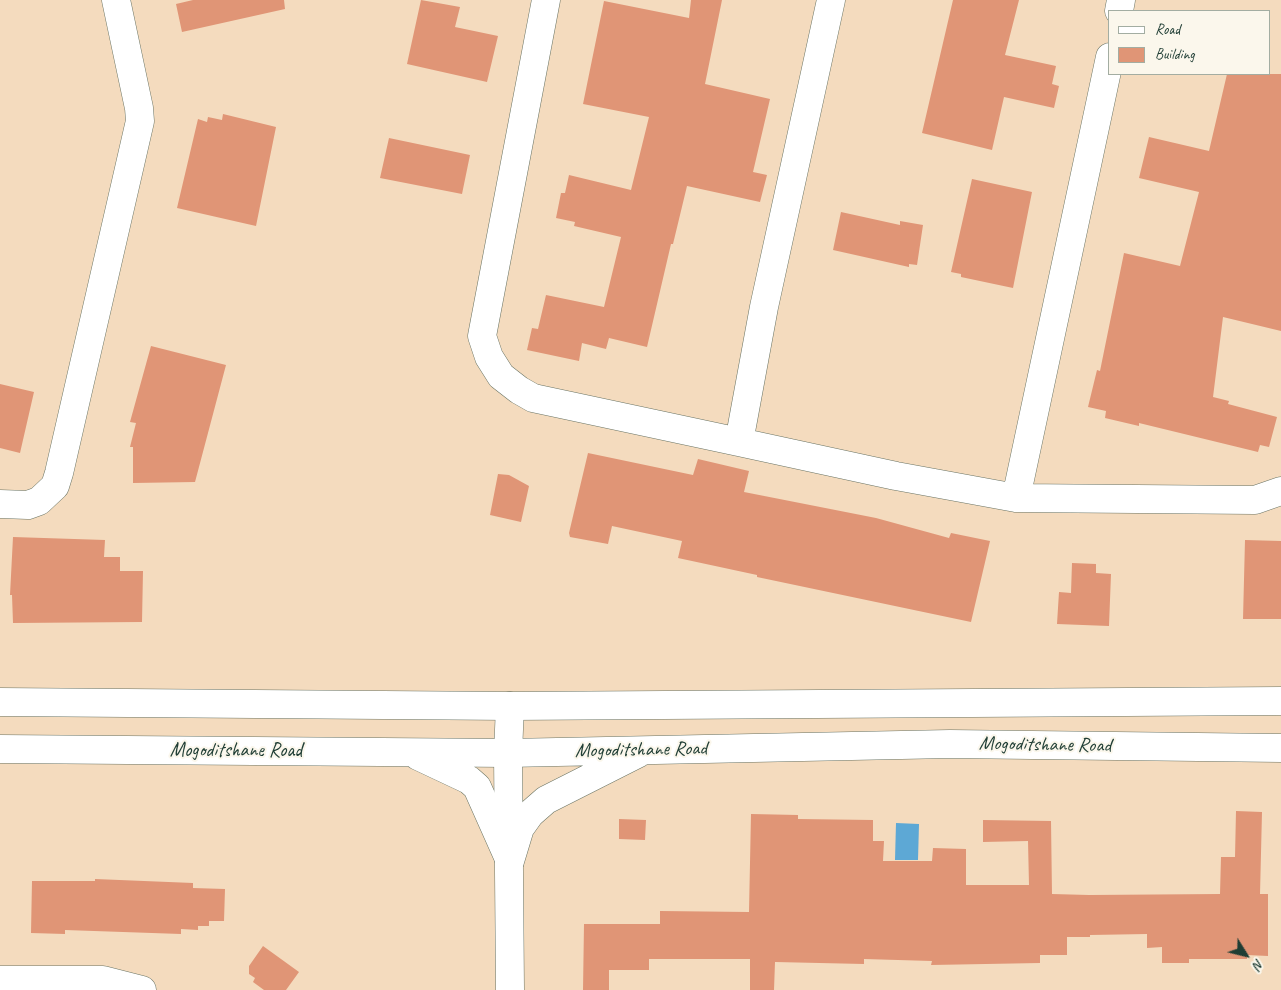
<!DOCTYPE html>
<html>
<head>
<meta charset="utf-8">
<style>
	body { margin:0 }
	#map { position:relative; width:1281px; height:990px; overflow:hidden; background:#f4dbbe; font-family:Caveat,sans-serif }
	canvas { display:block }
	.legend { position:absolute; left:1108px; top:10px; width:162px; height:65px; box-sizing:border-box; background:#fbf7ec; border:1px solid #a3ada2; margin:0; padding:6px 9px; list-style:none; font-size:15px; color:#1f3d34 }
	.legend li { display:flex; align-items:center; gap:10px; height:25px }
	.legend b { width:25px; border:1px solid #a3ada2 }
	.north { position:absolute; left:1221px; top:930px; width:50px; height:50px; -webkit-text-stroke:4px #fbf7ec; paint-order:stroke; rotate:126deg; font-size:14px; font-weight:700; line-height:20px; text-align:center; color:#1f3d34 }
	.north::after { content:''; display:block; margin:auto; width:18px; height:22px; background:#1f3d34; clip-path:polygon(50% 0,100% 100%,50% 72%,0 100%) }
</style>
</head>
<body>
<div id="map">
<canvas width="1281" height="990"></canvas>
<ul class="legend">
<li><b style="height:6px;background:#fff"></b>Road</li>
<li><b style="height:14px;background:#e09576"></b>Building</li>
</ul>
<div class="north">N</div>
</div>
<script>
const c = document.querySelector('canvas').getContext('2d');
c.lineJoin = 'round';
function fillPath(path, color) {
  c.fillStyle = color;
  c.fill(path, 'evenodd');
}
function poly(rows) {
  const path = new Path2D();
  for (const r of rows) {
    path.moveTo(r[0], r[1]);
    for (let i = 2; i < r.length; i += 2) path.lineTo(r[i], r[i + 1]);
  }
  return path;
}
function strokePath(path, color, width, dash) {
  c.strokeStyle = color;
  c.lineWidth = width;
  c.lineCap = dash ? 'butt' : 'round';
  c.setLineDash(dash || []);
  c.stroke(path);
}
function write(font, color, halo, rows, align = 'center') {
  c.font = font + ' Caveat,sans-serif';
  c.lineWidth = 4;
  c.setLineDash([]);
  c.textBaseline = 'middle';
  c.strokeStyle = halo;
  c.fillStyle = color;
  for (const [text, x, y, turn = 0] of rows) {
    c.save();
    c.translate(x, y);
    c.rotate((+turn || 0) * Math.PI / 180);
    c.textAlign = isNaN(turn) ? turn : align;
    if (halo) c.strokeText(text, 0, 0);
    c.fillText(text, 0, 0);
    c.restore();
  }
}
const water = poly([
	[896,823,919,824,918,860,895,860]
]);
const building = poly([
	[193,0,284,0,285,9,182,32,176,4],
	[421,0,460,7,455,27,498,36,487,82,407,64],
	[691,0,722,0,705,84,770,99,753,172,767,175,760,202,687,186,673,244,671,244,647,347,609,338,606,349,582,343,579,361,527,350,532,328,538,329,546,295,604,307,621,237,574,226,575,222,556,218,561,193,565,193,569,175,631,190,649,117,583,104,604,1,689,18],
	[953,0,1019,0,1005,55,1056,66,1052,84,1059,86,1054,108,1004,97,992,150,922,133],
	[1227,74,1281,74,1281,331,1223,317,1213,397,1229,401,1228,404,1277,417,1269,447,1260,445,1258,452,1139,423,1139,426,1105,418,1106,411,1088,407,1097,370,1100,371,1124,253,1180,266,1199,192,1139,178,1149,137,1209,151],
	[223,114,276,127,256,226,177,208,198,119,207,122,208,117,222,120],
	[389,138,470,155,462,194,380,178],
	[972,179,1032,192,1013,288,961,277,961,274,951,272],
	[841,212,900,225,900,221,923,225,917,265,909,264,909,267,833,250],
	[151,346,226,365,195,482,133,483,133,447,130,447,136,423,130,422],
	[0,384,34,392,20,453,0,448],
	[588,453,693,475,698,459,749,471,744,492,876,518,949,538,951,533,990,541,971,622,757,577,757,575,678,558,682,541,612,526,608,544,570,537,569,533],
	[498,474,509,475,529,486,521,522,490,515],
	[13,537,105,540,104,557,120,557,120,571,143,571,142,622,13,623,12,595,10,595],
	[1245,540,1281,541,1281,619,1243,619],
	[1072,563,1096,564,1096,573,1111,574,1109,626,1057,624,1059,592,1071,593],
	[1236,811,1262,812,1260,894,1268,894,1268,956,1247,955,1247,959,1189,959,1189,963,1162,963,1162,947,1147,948,1147,934,1090,935,1090,937,1067,937,1067,955,1040,955,1040,963,931,965,932,961,864,959,864,964,775,962,774,990,750,990,750,959,649,959,649,970,609,970,609,990,583,990,584,924,660,924,660,911,749,912,751,814,798,815,798,819,873,820,873,841,884,841,883,861,932,861,933,848,966,849,966,885,1029,885,1028,841,983,842,983,820,1051,821,1052,894,1089,895,1220,894,1221,857,1235,857],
	[619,819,646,820,645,840,619,839],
	[95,879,193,883,193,888,225,889,224,921,209,921,209,926,198,926,198,930,181,929,181,934,65,930,65,934,31,933,32,881,95,881],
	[263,946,299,972,286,990,264,990,253,982,255,978,249,974,249,966]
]);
const street = poly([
	[546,0,482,336,489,357,501,376,519,390,533,398,739,442,896,476,1016,498,1255,500,1281,491],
	[1119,11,1121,0],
	[739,442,764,307,831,0],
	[1016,498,1110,57],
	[0,504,28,505,39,501,55,486,59,473,140,121,139,108,116,0],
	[510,706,508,753,510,990],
	[0,980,103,980,142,990]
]);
const secondary = poly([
	[0,702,510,706,1281,701],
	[0,749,508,753,950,744,1281,748],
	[418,756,469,780,477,787,510,861],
	[510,861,520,828,530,814,546,800,639,753]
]);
const streetNames = [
	["Mogoditshane Road",1045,745,1],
	["Mogoditshane Road",641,750,-1],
	["Mogoditshane Road",236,751]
];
fillPath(water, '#5da8d5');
fillPath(building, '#e09576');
strokePath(street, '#6a7464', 29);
strokePath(secondary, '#6a7464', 29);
strokePath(street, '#fff', 28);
strokePath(secondary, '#fff', 28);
write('20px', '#1f3d34', '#fbf7ec', streetNames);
</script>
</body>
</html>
